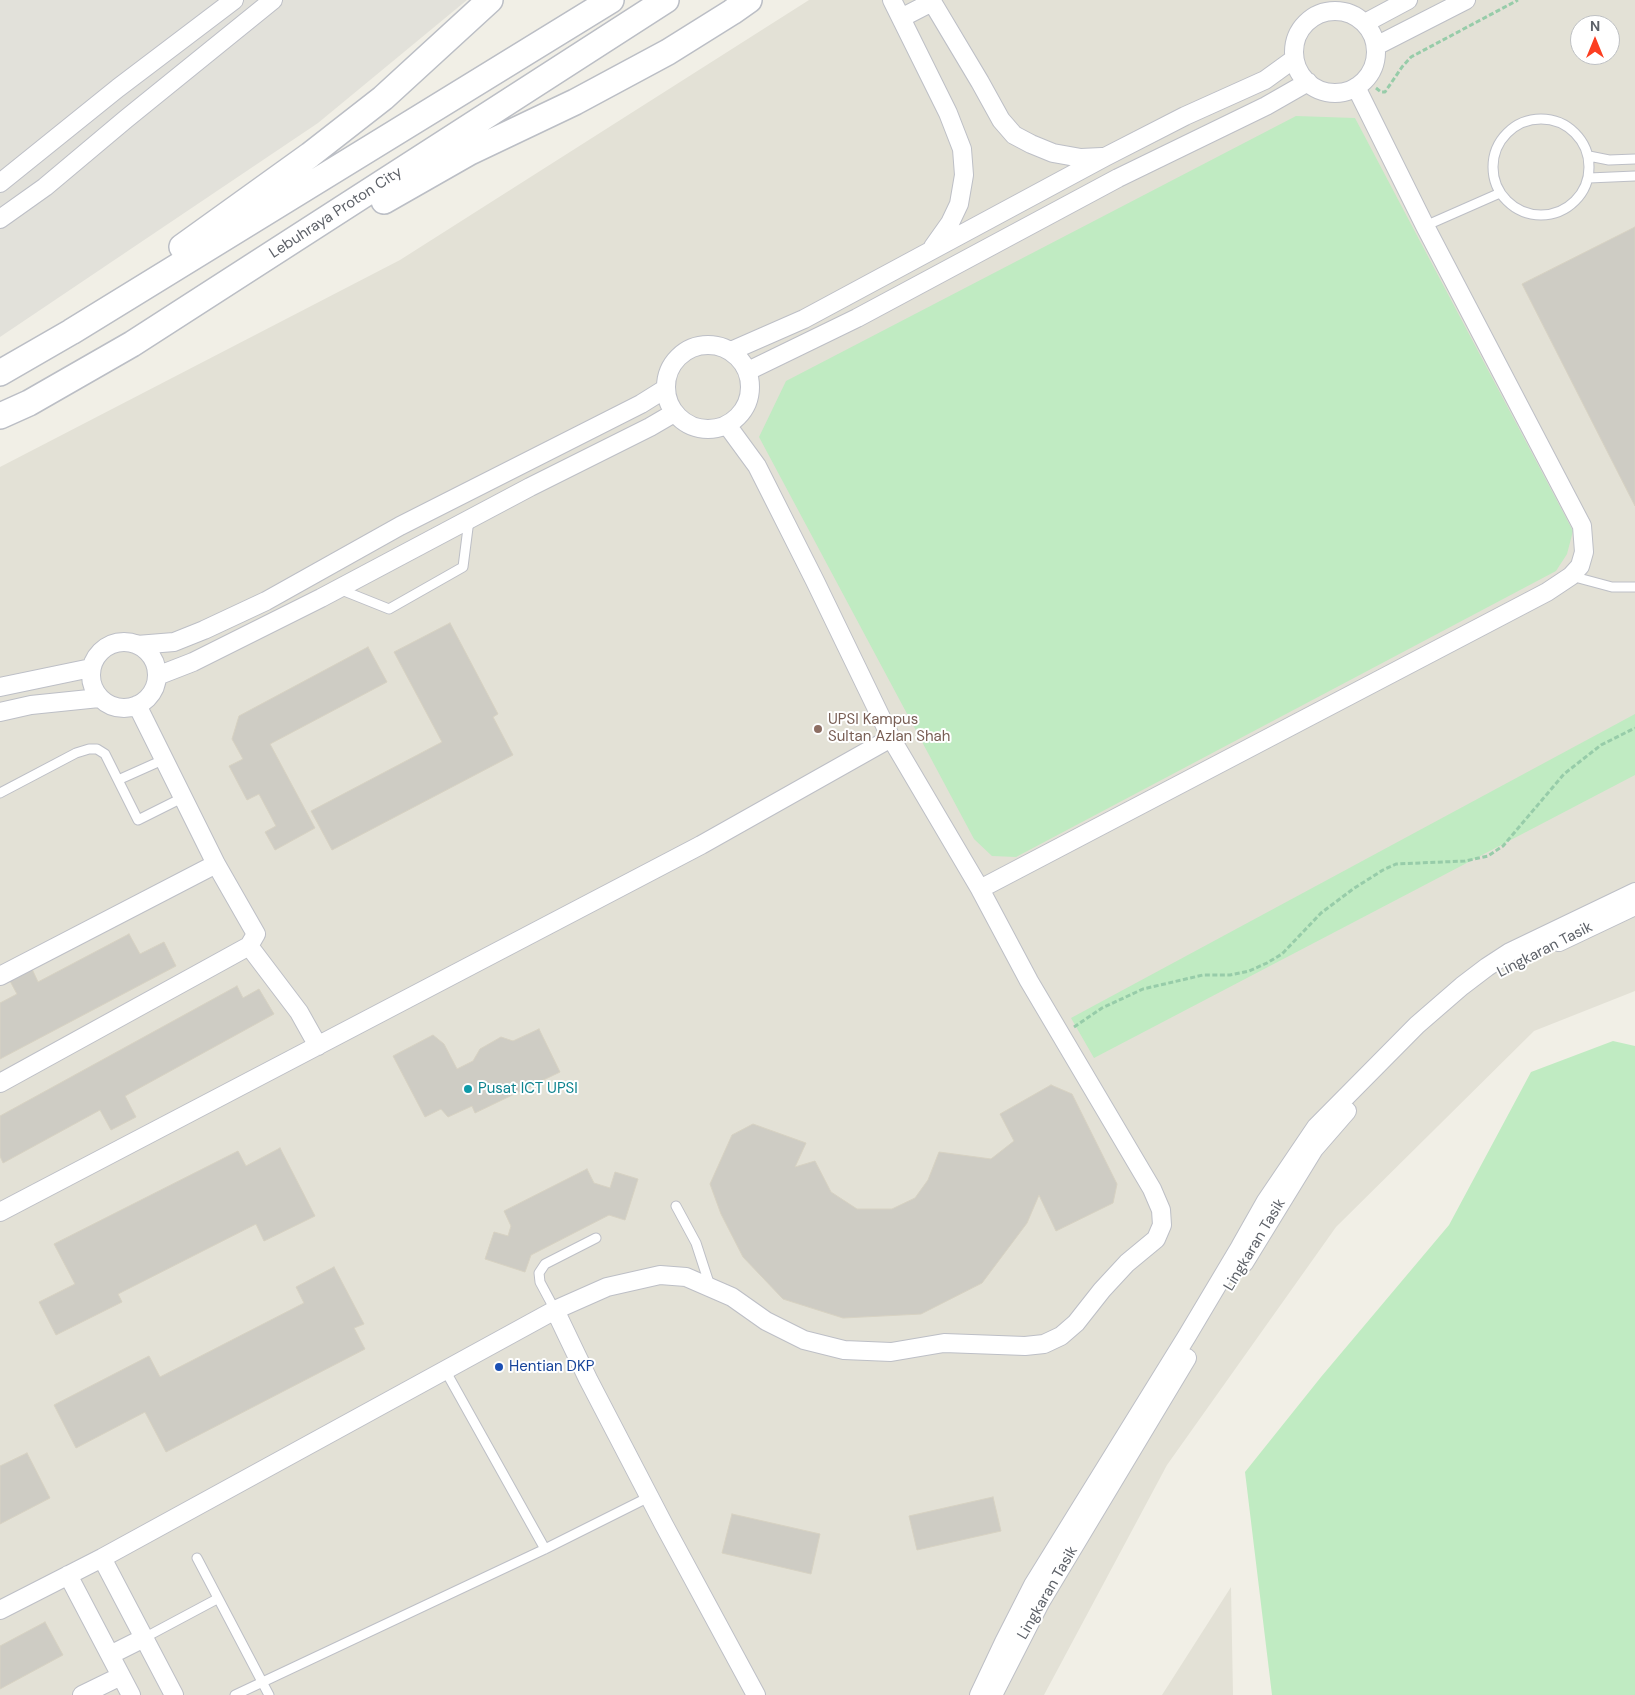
<!DOCTYPE html>
<html>
<head>
<meta charset="utf-8">
<style>
	body { margin:0 }
	#map { position:relative; width:1635px; height:1695px; overflow:hidden; background:#f1efe6; font-family:"DM Sans",sans-serif }
	canvas { display:block }
	.north { position:absolute; left:1570px; top:15px; width:50px; height:50px; box-sizing:border-box; background:#fff; border:1px solid #bec0c3; border-radius:50%; rotate:0deg; font-size:14px; font-weight:700; line-height:20px; text-align:center; color:#5d6168 }
	.north::after { content:''; display:block; margin:auto; width:18px; height:22px; background:#fc3e21; clip-path:polygon(50% 0,100% 100%,50% 72%,0 100%) }
</style>
</head>
<body>
<div id="map">
<canvas width="1635" height="1695"></canvas>
<div class="north">N</div>
</div>
<script>
const c = document.querySelector('canvas').getContext('2d');
c.lineJoin = 'round';
function fillPath(path, color) {
  c.fillStyle = color;
  c.fill(path, 'evenodd');
}
function poly(rows) {
  const path = new Path2D();
  for (const r of rows) {
    if (r.length === 3) {
      path.moveTo(r[0] + r[2], r[1]);
      path.arc(r[0], r[1], r[2], 0, 2 * Math.PI);
      continue;
    }
    path.moveTo(r[0], r[1]);
    for (let i = 2; i < r.length; i += 2) path.lineTo(r[i], r[i + 1]);
  }
  return path;
}
function strokePath(path, color, width, dash) {
  c.strokeStyle = color;
  c.lineWidth = width;
  c.lineCap = dash ? 'butt' : 'round';
  c.setLineDash(dash || []);
  c.stroke(path);
}
function write(font, color, halo, rows, align = 'center') {
  c.font = font + ' "DM Sans",sans-serif';
  c.lineWidth = 4;
  c.setLineDash([]);
  c.textBaseline = 'middle';
  c.strokeStyle = halo;
  c.fillStyle = color;
  for (const [text, x, y, turn = 0] of rows) {
    c.save();
    c.translate(x, y);
    c.rotate((+turn || 0) * Math.PI / 180);
    c.textAlign = isNaN(turn) ? turn : align;
    if (halo) c.strokeText(text, 0, 0);
    c.fillText(text, 0, 0);
    c.restore();
  }
}
const industrial = poly([
	[0,0,467,0,318,123,0,337]
]);
const education = poly([
	[809,0,1635,0,1635,991,1534,1031,1336,1227,1167,1465,1044,1695,0,1695,0,467,400,260],
	[1580,25,1610,25,1610,55,1580,55],
	[1231,1587,1233,1695,1162,1695]
]);
const green = poly([
	[1296,116,1355,118,1573,531,1567,554,1556,571,1016,857,992,856,974,839,759,437,786,381],
	[1635,714,1635,775,1094,1058,1071,1018],
	[1613,1041,1635,1046,1635,1695,1272,1695,1245,1472,1321,1377,1449,1225,1531,1072]
]);
const building = poly([
	[1635,227,1635,506,1522,284,1635,227],
	[450,623,498,714,493,717,513,755,332,850,311,811,442,742,394,652,450,623],
	[368,647,387,682,270,744,315,828,275,850,265,832,276,826,259,794,247,800,229,766,243,759,232,739,239,716,368,647],
	[129,934,140,954,164,942,176,966,0,1059,0,1003,17,994,10,981,32,969,38,982,129,934],
	[237,986,243,998,259,989,274,1014,125,1096,136,1117,111,1130,100,1110,3,1163,0,1156,0,1116,237,986],
	[539,1029,560,1072,475,1113,472,1106,448,1117,441,1109,425,1117,393,1056,433,1035,444,1044,457,1069,473,1061,480,1049,501,1037,513,1041,539,1029],
	[1051,1085,1072,1094,1117,1184,1113,1203,1056,1231,1039,1195,1027,1223,982,1283,921,1314,843,1318,783,1299,743,1257,721,1214,710,1184,732,1135,753,1124,806,1143,795,1167,815,1161,831,1192,857,1209,892,1209,915,1198,928,1180,939,1152,991,1159,1014,1141,1000,1114,1051,1085],
	[280,1148,315,1216,264,1241,256,1224,118,1294,122,1302,56,1335,39,1302,75,1284,54,1244,238,1151,246,1166,280,1148],
	[587,1169,594,1183,610,1188,615,1172,638,1179,625,1220,609,1215,531,1255,525,1272,485,1259,494,1232,508,1236,511,1226,504,1211,587,1169],
	[334,1267,364,1324,354,1328,365,1349,166,1452,145,1412,76,1448,54,1405,149,1356,160,1377,304,1303,296,1287,334,1267],
	[27,1453,50,1498,0,1524,0,1466,27,1453],
	[993,1497,1001,1531,917,1550,909,1516,993,1497],
	[732,1514,820,1534,811,1574,722,1553,732,1514],
	[45,1622,63,1655,0,1689,0,1646,45,1622]
]);
const path = poly([
	[1376,88,1381,92,1385,92,1402,67,1411,57,1518,0],
	[1074,1027,1102,1008,1143,989,1203,975,1230,975,1249,971,1267,963,1282,954,1321,913,1353,889,1383,870,1396,864,1465,861,1488,856,1503,846,1564,774,1601,745,1635,728]
]);
const service = poly([
	[1541,167,48],
	[1589,156,1609,160,1635,159],
	[1589,178,1635,176],
	[1425,226,1500,193],
	[1571,576,1612,587,1635,587],
	[339,589,389,609,463,567,469,520],
	[118,780,165,759],
	[0,793,76,753,89,749,97,749,105,754,138,820,184,797],
	[676,1206,696,1243,710,1286],
	[555,1310,540,1282,539,1273,545,1264,596,1238],
	[445,1370,545,1549],
	[197,1558,269,1695],
	[144,1638,217,1599],
	[235,1695,545,1549,649,1497]
]);
const minor = poly([
	[892,0,948,113,962,149,964,175,959,204,950,223,933,247],
	[931,0,980,82,1001,120,1014,135,1031,144,1053,153,1081,158,1102,157],
	[1335,52,41],
	[901,18,932,2],
	[1365,23,1408,0],
	[1376,46,1466,0],
	[0,183,118,88,234,0],
	[0,219,45,187,126,119,273,0],
	[708,387,42],
	[731,351,804,319,1105,157,1185,116,1265,80,1294,59],
	[748,371,857,318,1118,178,1266,106,1308,82],
	[124,675,33],
	[137,645,174,642,204,630,266,601,400,526,641,404,665,389],
	[157,676,193,662,321,598,530,487,650,427,674,413],
	[0,687,91,668],
	[137,705,216,864,256,934,249,946,299,1012,318,1046],
	[0,712,31,705,99,698],
	[980,889,1547,592,1571,576,1580,566,1584,552,1582,526,1425,226,1356,87],
	[1559,942,1635,906],
	[0,976,216,864],
	[0,1083,249,946],
	[0,1212,701,845,891,738],
	[1244,1263,1314,1149,1347,1111],
	[555,1310,588,1379,664,1525,756,1695],
	[102,1558,174,1695],
	[68,1575,131,1695],
	[0,1610,102,1558,555,1310,607,1287,660,1275,686,1277,732,1297,766,1321,804,1340,844,1350,891,1352,944,1343,1025,1346,1044,1344,1061,1336,1076,1323,1102,1290,1127,1263,1156,1239,1162,1225,1161,1210,1152,1189,1029,981,980,889,891,738,815,581,757,466,727,425],
	[110,1655,144,1638],
	[82,1695,121,1676],
	[979,1695,1004,1642,1033,1585,1187,1336,1240,1247,1266,1201,1316,1127,1417,1025,1462,986,1487,967,1510,952,1635,892],
	[993,1695,1041,1601,1187,1358]
]);
const secondary = poly([
	[384,201,470,152,575,102,668,52,732,12,749,0],
	[182,247,310,155,383,98,490,0],
	[0,373,71,332,611,0],
	[0,416,29,403,132,344,666,0]
]);
const markers = [
	[818,729,5,"#8d6e63"],
	[468,1089,5,"#0f9aa8"],
	[499,1367,5,"#1a4fb4"]
];
const streetNames = [
	["Lebuhraya Proton City",336,213,-33],
	["Lingkaran Tasik",1545,950,-27],
	["Lingkaran Tasik",1255,1245,-59],
	["Lingkaran Tasik",1048,1593,-60]
];
const educationNames = [
	["UPSI Kampus",828,720],
	["Sultan Azlan Shah",828,737]
];
const cultureNames = [
	["Pusat ICT UPSI",478,1089]
];
const transitNames = [
	["Hentian DKP",509,1367]
];
fillPath(industrial, '#e2e1da');
fillPath(education, '#e3e1d6');
fillPath(green, '#c0ebc2');
fillPath(building, '#ceccc4');
strokePath(building, '#d7d2c3', 1);
strokePath(service, '#bdbfc6', 11);
strokePath(minor, '#bdbfc6', 20);
strokePath(secondary, '#bbbec5', 28);
strokePath(path, '#97cca9', 3, [5, 2.5]);
strokePath(service, '#fff', 9);
strokePath(minor, '#fff', 18);
strokePath(secondary, '#fff', 25);
for (const [x, y, r, color] of markers) {
  const dot = new Path2D();
  dot.arc(x, y, r, 0, 2 * Math.PI);
  c.fillStyle = color;
  c.fill(dot);
  strokePath(dot, '#fff', 2);
}
write('15px', '#5d6168', '#fff', streetNames);
write('15px', '#785e54', '#fff', educationNames, 'left');
write('15px', '#0d838f', '#fff', cultureNames, 'left');
write('15px', '#164399', '#fff', transitNames, 'left');
</script>
</body>
</html>
